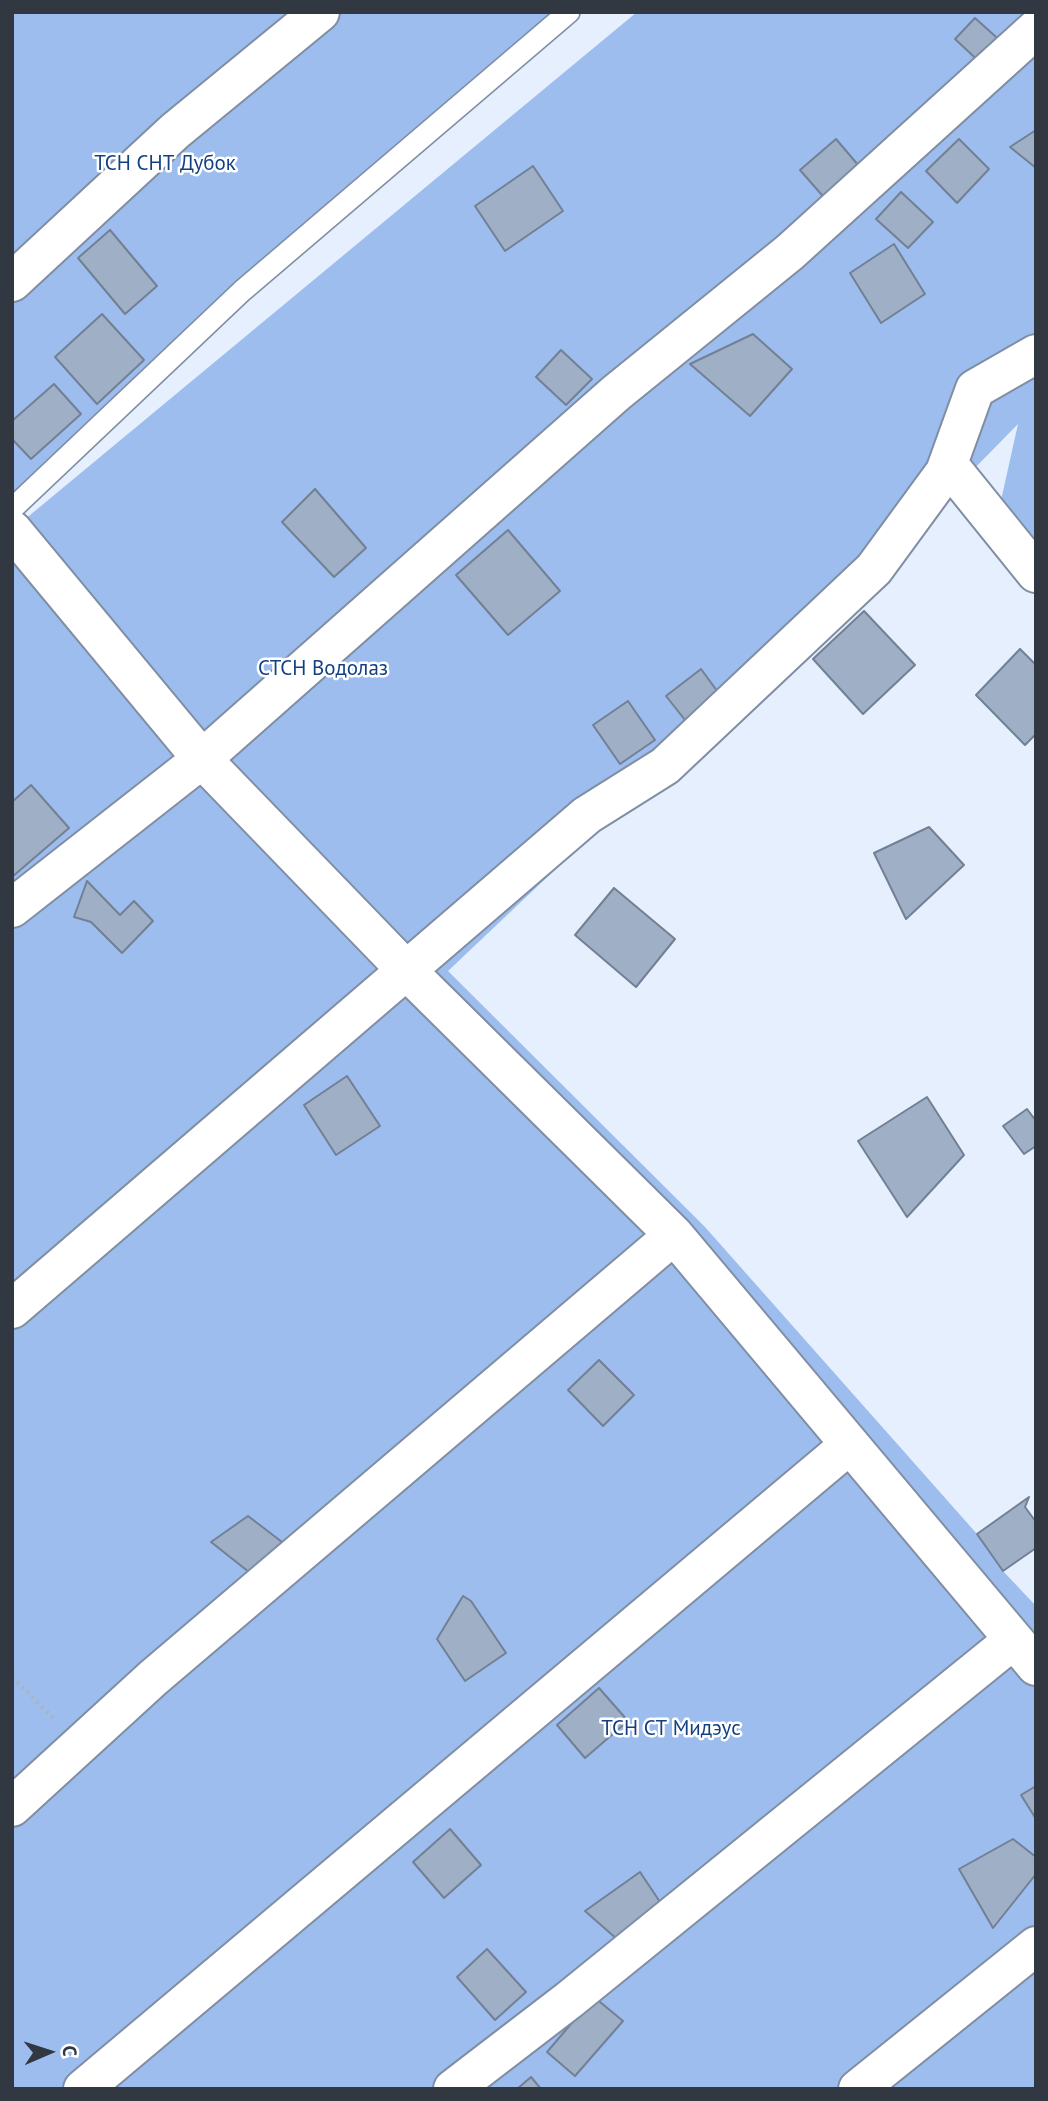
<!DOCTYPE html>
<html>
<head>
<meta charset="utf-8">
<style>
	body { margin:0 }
	#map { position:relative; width:1048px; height:2101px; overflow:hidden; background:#e5effd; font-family:"PT Sans",sans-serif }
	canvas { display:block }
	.frame { position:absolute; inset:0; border:14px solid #323841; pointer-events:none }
	.north { position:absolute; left:14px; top:2017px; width:70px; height:70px; -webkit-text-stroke:5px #fff; paint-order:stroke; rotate:87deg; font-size:19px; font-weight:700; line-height:28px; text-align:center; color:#323841 }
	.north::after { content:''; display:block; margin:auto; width:24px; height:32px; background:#323841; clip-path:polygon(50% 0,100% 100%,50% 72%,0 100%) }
</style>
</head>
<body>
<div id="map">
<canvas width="1048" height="2101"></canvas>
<div class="frame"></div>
<div class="north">С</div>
</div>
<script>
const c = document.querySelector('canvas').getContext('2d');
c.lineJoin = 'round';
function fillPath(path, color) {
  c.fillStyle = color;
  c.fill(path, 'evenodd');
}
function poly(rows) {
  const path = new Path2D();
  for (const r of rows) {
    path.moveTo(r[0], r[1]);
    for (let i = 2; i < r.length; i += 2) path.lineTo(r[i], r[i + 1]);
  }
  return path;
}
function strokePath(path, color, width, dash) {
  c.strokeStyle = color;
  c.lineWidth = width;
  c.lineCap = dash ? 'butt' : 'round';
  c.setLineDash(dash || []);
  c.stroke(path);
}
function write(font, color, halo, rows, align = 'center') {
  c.font = font + ' "PT Sans",sans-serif';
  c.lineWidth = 5;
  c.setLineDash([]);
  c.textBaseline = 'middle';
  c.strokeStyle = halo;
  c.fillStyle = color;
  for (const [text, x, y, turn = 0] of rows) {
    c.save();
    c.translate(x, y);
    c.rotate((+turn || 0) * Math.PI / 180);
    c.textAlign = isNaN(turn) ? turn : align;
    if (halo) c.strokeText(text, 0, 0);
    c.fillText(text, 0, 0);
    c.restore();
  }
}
const green = poly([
	[12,12,576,12,12,494],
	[637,12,1036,12,1036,563,1000,505,1018,424,918,526,448,971,705,1227,977,1534,1003,1571,1036,1606,1036,2089,12,2089,12,530]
]);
const building = poly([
	[975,18,1006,46,986,68,955,39,975,18],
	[1036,130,1036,168,1010,147,1036,130],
	[836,139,870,179,835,210,800,170,836,139],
	[959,139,989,169,957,203,926,171,959,139],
	[533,166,563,211,505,251,475,206,533,166],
	[901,192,933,222,908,248,876,219,901,192],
	[110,230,157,286,125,314,78,258,110,230],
	[894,244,925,294,881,323,850,273,894,244],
	[102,314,144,360,97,404,55,357,102,314],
	[753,334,792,369,750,416,690,364,753,334],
	[561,350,592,379,566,405,536,377,561,350],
	[54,384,81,414,31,459,12,439,12,421,54,384],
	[315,489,366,548,334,577,282,522,315,489],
	[508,530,560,591,508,635,456,575,508,530],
	[864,611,915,665,863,714,813,659,864,611],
	[1020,649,1036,665,1036,734,1025,745,976,695,1020,649],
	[701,669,723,699,689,725,666,696,701,669],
	[628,701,655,740,620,764,593,725,628,701],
	[31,785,69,828,12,877,12,802,31,785],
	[929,827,964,865,906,919,874,853,929,827],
	[87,881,120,915,134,901,153,921,122,953,91,922,74,917,87,881],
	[614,888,675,939,636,987,575,935,614,888],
	[347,1076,380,1126,336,1155,304,1105,347,1076],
	[927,1097,964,1155,907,1217,858,1141,927,1097],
	[1027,1109,1036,1121,1036,1146,1024,1154,1003,1126,1027,1109],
	[599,1360,634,1395,603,1426,568,1390,599,1360],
	[1029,1497,1025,1507,1036,1522,1036,1548,1003,1571,977,1534,1029,1497],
	[248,1516,282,1542,254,1576,211,1542,248,1516],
	[463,1596,471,1601,506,1653,465,1681,437,1639,463,1596],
	[599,1688,628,1721,585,1758,557,1725,599,1688],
	[1036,1786,1036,1819,1021,1795,1036,1786],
	[450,1829,481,1865,444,1898,413,1862,450,1829],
	[1013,1839,1036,1857,1036,1874,993,1928,959,1869,1013,1839],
	[640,1872,664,1908,618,1940,585,1911,640,1872],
	[487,1949,526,1992,495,2020,457,1977,487,1949],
	[594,1997,623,2021,575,2076,547,2052,594,1997],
	[531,2077,541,2089,517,2089,531,2077]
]);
const path = poly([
	[12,1677,54,1719]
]);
const lane = poly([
	[12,509,242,291,569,12]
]);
const street = poly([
	[12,282,175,131,320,12],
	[948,464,1036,573],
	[12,530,202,759,408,972,674,1235,1036,1666],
	[12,908,202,759,616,393,790,252,1036,29],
	[12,1309,587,815,665,766,874,569,945,472,975,389,1036,354],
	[12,1807,153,1678,674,1235],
	[83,2089,848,1446],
	[453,2089,569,2000,1012,1641],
	[858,2089,1036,1946]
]);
const parkNames = [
	["ТСН СНТ Дубок",165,164],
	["СТСН Водолаз",323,669],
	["ТСН СТ Мидэус",671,1729]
];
fillPath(green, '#9cbded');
fillPath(building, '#9fafc6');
strokePath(building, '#718095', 2);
strokePath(lane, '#808ea4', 24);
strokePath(street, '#808ea4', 42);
strokePath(path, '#aab2bf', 4.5, [2, 5]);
strokePath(lane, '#fff', 21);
strokePath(street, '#fff', 38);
write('21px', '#124081', '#fff', parkNames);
</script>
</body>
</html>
